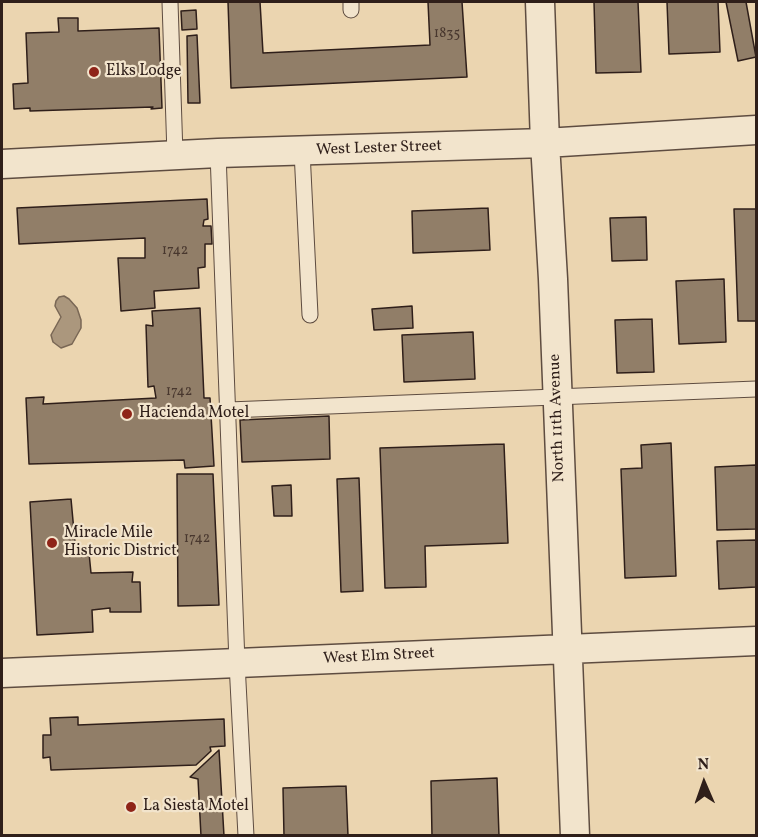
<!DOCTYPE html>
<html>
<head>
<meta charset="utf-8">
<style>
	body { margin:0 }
	#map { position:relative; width:758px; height:837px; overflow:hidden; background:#ebd5b0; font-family:Vollkorn,serif }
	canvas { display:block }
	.frame { position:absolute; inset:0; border:3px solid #2f1f1a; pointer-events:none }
	.north { position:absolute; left:674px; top:753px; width:60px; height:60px; -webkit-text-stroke:4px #f2e4cc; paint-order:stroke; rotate:358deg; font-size:16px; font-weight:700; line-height:24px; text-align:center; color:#2f1f1a }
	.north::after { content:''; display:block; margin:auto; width:21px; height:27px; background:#2f1f1a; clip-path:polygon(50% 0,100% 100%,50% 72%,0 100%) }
</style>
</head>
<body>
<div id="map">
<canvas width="758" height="837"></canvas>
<div class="frame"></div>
<div class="north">N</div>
</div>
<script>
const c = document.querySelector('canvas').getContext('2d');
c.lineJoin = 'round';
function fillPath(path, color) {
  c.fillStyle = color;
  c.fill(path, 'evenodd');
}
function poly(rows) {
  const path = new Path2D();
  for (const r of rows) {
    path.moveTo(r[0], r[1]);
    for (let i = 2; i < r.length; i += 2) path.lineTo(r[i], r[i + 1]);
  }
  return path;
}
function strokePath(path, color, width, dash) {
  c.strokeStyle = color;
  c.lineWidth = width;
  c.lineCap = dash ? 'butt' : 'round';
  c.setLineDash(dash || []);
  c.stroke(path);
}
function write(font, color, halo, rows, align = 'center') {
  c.font = font + ' Vollkorn,serif';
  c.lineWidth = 4.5;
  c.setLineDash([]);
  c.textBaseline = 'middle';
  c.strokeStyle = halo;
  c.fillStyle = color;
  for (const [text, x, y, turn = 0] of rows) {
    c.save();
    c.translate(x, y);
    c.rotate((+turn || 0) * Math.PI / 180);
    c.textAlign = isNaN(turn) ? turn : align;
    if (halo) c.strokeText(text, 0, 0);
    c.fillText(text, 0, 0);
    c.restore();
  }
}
const water = poly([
	[64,296,69,299,77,308,81,320,81,328,72,344,61,348,53,342,51,335,61,317,55,306,56,301,59,297,64,296]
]);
const building = poly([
	[228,2,260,2,263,53,430,45,428,2,462,2,467,77,231,88,228,2],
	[594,2,638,2,641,72,596,73,594,2],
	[667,2,718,2,720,52,669,54,667,2],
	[726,2,746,2,756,57,738,61,726,2],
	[196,10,197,29,182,30,181,11,196,10],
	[58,18,78,18,78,31,159,28,162,108,151,109,153,107,30,111,30,108,14,109,13,84,28,83,26,33,59,32,58,18],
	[197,35,200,103,188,103,187,36,197,35],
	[207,199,208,219,204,220,203,226,211,226,212,244,205,244,205,267,198,268,199,288,154,291,155,308,121,311,118,258,145,258,145,238,19,244,17,208,207,199],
	[488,208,490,250,413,253,412,211,488,208],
	[734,209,756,209,756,321,738,321,734,209],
	[646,217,647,260,612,261,610,218,646,217],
	[724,279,726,342,679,344,676,281,724,279],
	[412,306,413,328,374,330,372,309,412,306],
	[200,308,204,398,210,398,214,466,185,468,184,460,29,464,26,398,44,397,43,404,156,398,154,386,148,387,146,325,153,326,152,311,200,308],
	[652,319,654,372,617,373,615,320,652,319],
	[473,332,475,379,404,382,402,335,473,332],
	[329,416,330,459,242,462,240,420,329,416],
	[671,443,676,576,625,578,621,469,642,468,641,445,671,443],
	[504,444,508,543,425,546,426,587,385,588,380,448,504,444],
	[756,465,756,529,717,530,715,467,756,465],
	[177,474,213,474,219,605,178,606,177,474],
	[359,478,363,591,341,592,337,479,359,478],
	[291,485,292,516,274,516,272,486,291,485],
	[71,499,76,553,89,553,91,573,133,572,132,582,140,582,141,612,110,612,110,608,92,610,93,632,37,635,30,502,71,499],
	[756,540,756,587,719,589,717,541,756,540],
	[78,717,78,725,224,719,225,746,210,747,211,751,196,765,51,770,50,757,43,758,43,735,51,735,50,718,78,717],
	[219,750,224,836,201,836,198,779,190,777,219,750],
	[497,778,499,836,432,836,431,781,497,778],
	[346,786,348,836,284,836,283,788,346,786]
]);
const lane = poly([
	[170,2,175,155],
	[351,2,351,10],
	[302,151,310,315],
	[218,153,237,663,246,836],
	[229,410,756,389]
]);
const street = poly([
	[540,2,545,143,553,279,575,836],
	[2,164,218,153,545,143,756,130],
	[2,673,756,641]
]);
const markers = [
	[94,72,6,"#8f2418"],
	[127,414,6,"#8f2418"],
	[52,543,6,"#8f2418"],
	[131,807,6,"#8f2418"]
];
const numberNames = [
	["1835",447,34],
	["1742",175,251],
	["1742",179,392],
	["1742",197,539]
];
const poiNames = [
	["Elks Lodge",106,72],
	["Hacienda Motel",139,414],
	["Miracle Mile",64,534],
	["Historic District",64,552],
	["La Siesta Motel",143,807]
];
const streetNames = [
	["West Lester Street",379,149,-2],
	["North 11th Avenue",558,418,-92],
	["West Elm Street",379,657,-3]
];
fillPath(water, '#ab977d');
strokePath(water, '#796755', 1.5);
fillPath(building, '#917e68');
strokePath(building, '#2f1f1a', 1.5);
strokePath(lane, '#5e4c40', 17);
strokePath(street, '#5e4c40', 31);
strokePath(lane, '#f2e4cc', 15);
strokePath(street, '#f2e4cc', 28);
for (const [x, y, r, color] of markers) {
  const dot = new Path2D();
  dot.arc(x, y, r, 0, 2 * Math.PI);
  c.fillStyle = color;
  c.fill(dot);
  strokePath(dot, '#f2e4cc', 2);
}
write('14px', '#48372e', null, numberNames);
write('16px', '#2f1f1a', '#f2e4cc', poiNames, 'left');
write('16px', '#2f1f1a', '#f2e4cc', streetNames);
</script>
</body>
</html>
